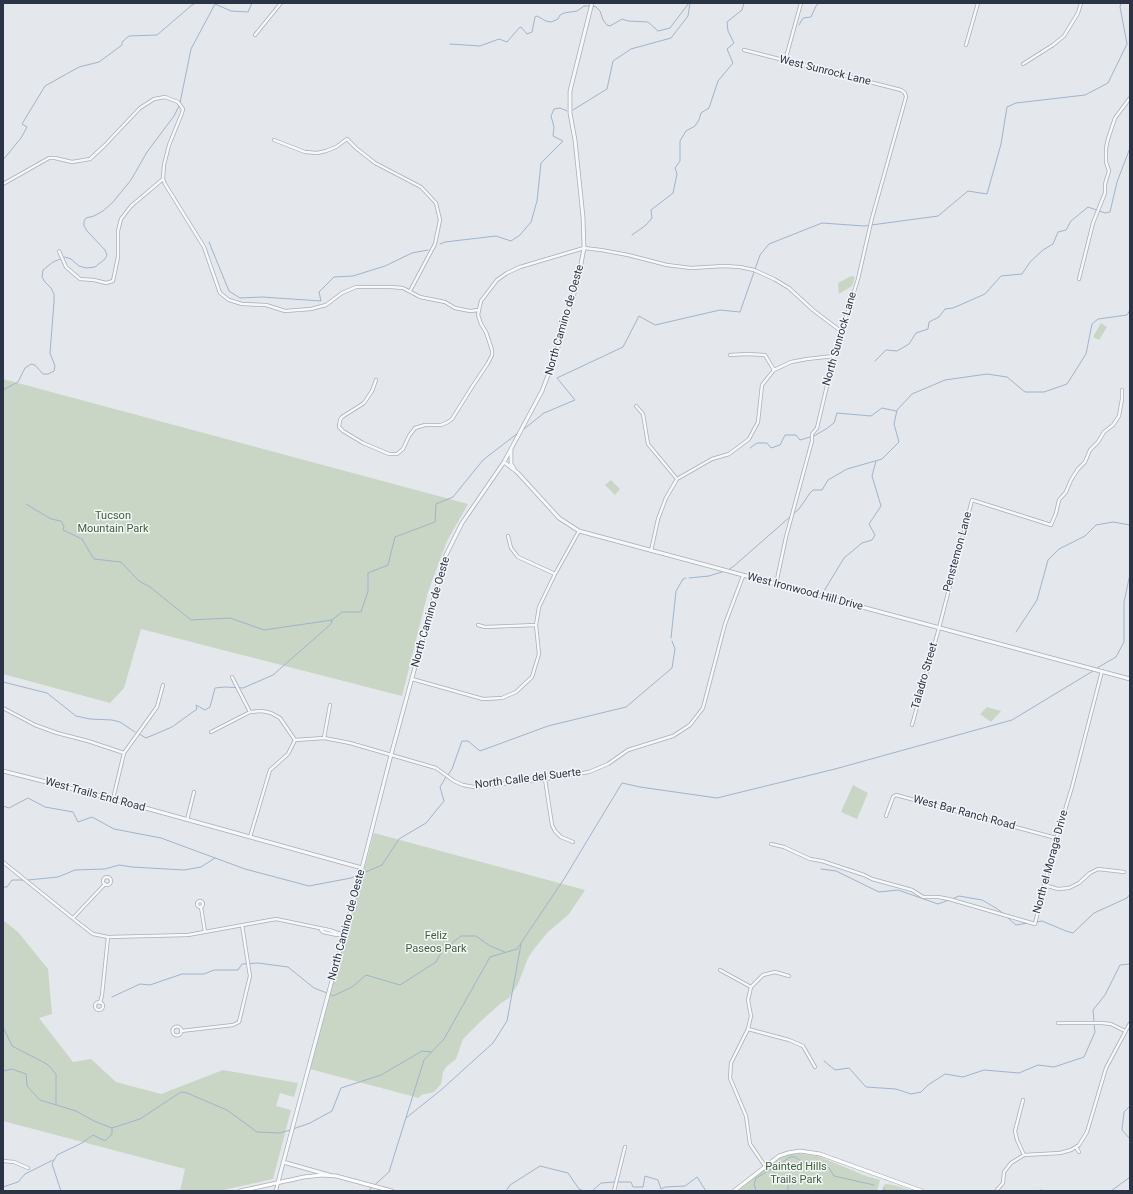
<!DOCTYPE html>
<html>
<head>
<meta charset="utf-8">
<style>
	body { margin:0 }
	#map { position:relative; width:1133px; height:1194px; overflow:hidden; background:#e4e7ec; font-family:Roboto,sans-serif }
	canvas { display:block }
	.frame { position:absolute; inset:0; border:4px solid #2b3445; pointer-events:none }
</style>
</head>
<body>
<div id="map">
<canvas width="1133" height="1194"></canvas>
<div class="frame"></div>
</div>
<script>
const c = document.querySelector('canvas').getContext('2d');
c.lineJoin = 'round';
function fillPath(path, color) {
  c.fillStyle = color;
  c.fill(path, 'evenodd');
}
function poly(rows) {
  const path = new Path2D();
  for (const r of rows) {
    if (r.length === 3) {
      path.moveTo(r[0] + r[2], r[1]);
      path.arc(r[0], r[1], r[2], 0, 2 * Math.PI);
      continue;
    }
    path.moveTo(r[0], r[1]);
    for (let i = 2; i < r.length; i += 2) path.lineTo(r[i], r[i + 1]);
  }
  return path;
}
function strokePath(path, color, width, dash) {
  c.strokeStyle = color;
  c.lineWidth = width;
  c.lineCap = dash ? 'butt' : 'round';
  c.setLineDash(dash || []);
  c.stroke(path);
}
function write(font, color, halo, rows, align = 'center') {
  c.font = font + ' Roboto,sans-serif';
  c.lineWidth = 3;
  c.setLineDash([]);
  c.textBaseline = 'middle';
  c.strokeStyle = halo;
  c.fillStyle = color;
  for (const [text, x, y, turn = 0] of rows) {
    c.save();
    c.translate(x, y);
    c.rotate((+turn || 0) * Math.PI / 180);
    c.textAlign = isNaN(turn) ? turn : align;
    if (halo) c.strokeText(text, 0, 0);
    c.fillText(text, 0, 0);
    c.restore();
  }
}
const green = poly([
	[851,276,855,277,852,286,839,294,838,283],
	[1101,323,1107,327,1099,340,1093,337],
	[3,379,468,504,447,541,428,592,402,696,141,629,124,688,110,703,3,674],
	[611,480,620,489,615,495,605,485],
	[987,707,1001,711,991,722,980,714],
	[853,785,868,793,857,819,841,812],
	[374,833,585,890,569,914,548,932,534,949,528,958,518,984,509,998,501,1003,481,1021,463,1039,456,1059,446,1067,443,1072,441,1084,434,1092,421,1095,419,1098,310,1069],
	[3,920,18,932,48,969,52,1014,39,1018,73,1062,91,1059,116,1082,161,1094,223,1070,298,1083,294,1097,280,1093,276,1106,291,1110,273,1179,219,1191,180,1191,185,1169,3,1121],
	[794,1153,818,1156,866,1176,880,1180,877,1191,738,1191,775,1160,786,1155],
	[887,1184,897,1186,912,1191,882,1191,884,1185]
]);
const stream = poly([
	[593,6,596,7,600,11,603,20,607,25,610,26,622,19,628,21,648,22,658,31,670,28,689,3],
	[799,25,803,18,811,17,816,6,819,3],
	[450,44,480,46,499,39,507,42,519,28,521,27,527,34,532,32,535,17,537,16,546,21,551,22,558,19,560,15,564,13,577,11,584,6,590,6],
	[180,103,191,49,215,4,231,11,248,12,252,3],
	[573,110,607,89,613,61,631,49,671,38,688,16,690,3],
	[3,160,21,138,27,127,22,124,45,86,79,67,99,62,122,45,122,42,129,36,157,35,192,5,196,3],
	[632,235,646,225,652,218,651,210,673,193,677,174,675,168,680,161,680,141,686,131,695,126,699,120,701,113,709,108,718,81,733,63,727,49,734,43,728,31,727,22,742,10,744,3],
	[209,242,229,291,240,298,262,297,321,301,319,292,334,277,353,276,385,266,412,253,428,250],
	[440,244,445,242,496,236,511,241,520,235,531,222,537,201,541,163,563,141,553,136,554,127,551,116,554,109,560,108,567,111],
	[875,361,886,350,897,351,909,344,916,333,928,329,929,322,939,317,945,309,953,308,985,294,1001,276,1022,274,1030,262,1043,250,1053,244,1058,232,1066,230,1071,221,1088,207,1105,213,1110,212,1117,182,1130,148],
	[3,390,18,382,25,368,31,364,35,365,43,374,48,374,54,371,55,366,50,353,54,302,54,294,51,288,45,282,42,277,43,270,53,262,65,257,71,259,79,266,86,268,95,267,105,259,107,255,105,250,88,232,84,226,84,221,86,218,94,216,103,211,113,202,131,180,147,152,174,116,179,106],
	[524,429,544,413,575,400,557,378,623,347,639,316,655,325,720,310,740,312,760,255,769,244,822,223,864,226,938,216,968,191,987,194,1001,144,1007,107,1016,103,1085,95,1108,83,1127,44,1120,7,1121,3],
	[814,436,826,429,834,423,837,413,871,416,882,408,896,411],
	[750,448,757,443,767,443,771,448,780,445,785,435,796,435,800,440,810,437],
	[26,504,51,519,61,521,64,526,63,530,82,539,94,559,121,562,139,581,150,587,191,620,230,618,264,630,332,620],
	[793,514,799,509,810,493,813,490,822,490,828,480,847,469,882,459,899,442,894,424,897,410,912,394,945,380,987,374,1007,377,1025,392,1044,392,1067,384,1086,354,1092,324,1098,319,1127,315,1130,310],
	[728,570,734,566,791,516],
	[689,578,709,576,725,571],
	[824,591,844,558,862,543,872,540,875,535,869,524,881,506,872,476,876,461],
	[1016,632,1037,600,1048,560,1059,549,1085,536,1096,525,1113,522,1130,525],
	[671,638,676,591,683,579,686,578],
	[1097,668,1116,657,1124,642,1124,602,1130,574],
	[3,682,47,693,76,716,90,719,112,720,120,722,135,732],
	[139,734,146,738,172,727,197,709,196,705,205,710,210,707,215,688,225,687,243,688,273,675,331,624,332,620,342,612,361,612,368,591,368,573,388,565,395,537,435,522,436,504,453,497,483,460,518,433],
	[448,775,452,769,462,741,468,741,480,751,548,726,626,707,672,668,675,649,672,641],
	[3,806,9,808,28,798,45,807,73,812,78,822,92,817,114,829,161,838,245,869,309,886,351,878,358,875],
	[821,869,836,871,879,892,898,890,938,904,949,900],
	[361,874,382,865,399,839,426,823,444,801,440,787,446,777],
	[28,880,58,877,75,870,105,869,119,865,132,867,184,870,201,867,215,858],
	[3,887,7,887,12,880,25,880],
	[952,899,959,896,982,900,996,908,1004,914],
	[1008,918,1016,925,1028,923],
	[1037,922,1042,921,1066,931,1073,933,1094,913,1127,898,1130,894],
	[329,994,333,996,352,987,366,975,400,985,436,962,442,951,461,936,476,936,490,946,505,952],
	[112,997,140,984,150,985,182,974,204,974,214,970,238,970,242,964,258,963,288,967,314,988,327,993],
	[1094,1021,1093,1010,1105,995,1120,965,1130,964],
	[3,1027,12,1046,47,1064,56,1074,56,1104],
	[824,1061,835,1070,849,1068,866,1087,896,1089,911,1094,921,1092,928,1085,945,1074,963,1077,984,1070,1019,1073,1038,1065,1054,1067,1084,1057,1095,1032,1094,1024],
	[3,1071,12,1069,26,1074,27,1086,40,1100,76,1111,94,1121,112,1128,140,1119,181,1092,187,1093,227,1110,257,1132,280,1133,290,1130],
	[1130,1106,1124,1112,1122,1130,1130,1139],
	[406,1118,441,1090,493,1043,507,1021,521,944],
	[293,1129,310,1123,332,1111,341,1088,381,1075,422,1051,431,1052],
	[617,1182,631,1182,633,1187,643,1187,645,1176,658,1180,661,1189,665,1187,685,1186,697,1177,706,1191],
	[3,1187,18,1182,25,1174,53,1160],
	[883,1188,886,1191],
	[61,1191,52,1164,57,1155,82,1143,93,1135,105,1141,112,1134,112,1128],
	[368,1191,389,1172,424,1060,444,1039,490,957,517,949,564,879,622,783,640,787,717,798,835,769,1012,720,1093,671],
	[506,1191,510,1185,540,1166,568,1173,579,1189,584,1191],
	[592,1191,601,1183,614,1182],
	[756,1191,754,1184,756,1178,775,1167],
	[788,1191,788,1176,779,1177,774,1172,774,1170,775,1167,790,1157,795,1157,803,1162,822,1163,829,1168,834,1176,874,1185],
	[1036,1191,1042,1190,1043,1191],
	[1111,1191,1130,1177]
]);
const minor = poly([
	[255,35,281,3],
	[966,45,978,3],
	[744,50,901,90,905,93,906,97,872,218,858,279,834,356,817,428,812,434,812,441,786,537,776,584],
	[785,61,801,3],
	[1023,64,1053,45,1064,36,1078,13,1081,3],
	[274,140,305,152,317,153,326,151,336,147,347,139,356,148,375,163,421,187,436,203,440,220,435,244,410,291],
	[3,184,49,158,55,158,72,162,90,159,105,145,140,108,154,99,165,97,178,102,183,109,182,113,169,145,164,165,163,179,165,184,204,247,220,293,229,300,242,304,266,305,285,311,311,309,326,305,342,293,356,287,391,287,403,288,420,297,445,302,455,308,470,311,479,310],
	[59,251,66,267,80,279,94,280,106,283,113,281,118,257,118,231,121,219,131,206,163,179],
	[1079,279,1093,223,1105,193,1105,184,1109,171,1106,162,1106,148,1108,139,1115,118,1130,98],
	[730,355,747,354,765,355,774,370,791,362,807,359,834,356],
	[376,380,372,391,364,403,342,417,340,420,339,427,343,431,363,443,389,454,397,454,403,449,409,436,415,428,425,425,441,425,448,422,452,419,472,387,488,363,492,355,492,350,486,332,481,324,478,315,479,310,481,301,497,280,507,273,520,267,584,248,601,250,628,255,667,265,691,268,724,266,740,267,754,270,774,279,789,288,813,310,842,332],
	[636,406,643,414,648,444,677,479],
	[508,536,511,548,518,557,555,574],
	[651,551,658,519,666,498,677,479,712,459,729,454,749,439,758,422,762,385,774,370],
	[478,625,485,627,536,625],
	[232,677,250,712,262,711,271,713,280,718,295,740],
	[412,679,483,699,502,698,516,692,532,677,539,654,536,625,539,607,555,574,579,531],
	[3,708,35,725,57,733,88,741,124,753],
	[912,725,939,628,972,500,1051,525,1056,513,1059,500,1066,492,1071,480,1078,469,1085,462,1090,450,1098,442,1104,432,1113,425,1119,416,1122,399,1122,390],
	[211,732,250,712],
	[324,738,330,705],
	[545,779,552,825,555,831,561,837,573,842],
	[113,799,124,753,157,707,163,685],
	[886,816,893,797,896,795,1056,838],
	[187,820,194,792],
	[250,837,270,770,288,754,295,740,324,738,350,743,436,768,454,781,463,785,474,787,545,779,589,772,608,764,628,750,673,736,690,725,703,708,725,624,743,576],
	[771,844,784,847,810,859,822,861,864,875,872,879,912,890,923,897,938,897,949,899,1035,924,1052,853,1072,787,1102,671],
	[3,862,80,924,93,934,108,937,188,935,276,919,329,930,344,935],
	[107,881,4],
	[1044,885,1058,889,1069,888,1079,883,1090,873,1098,869,1124,872],
	[200,904,3],
	[201,907,205,932],
	[73,918,105,884],
	[321,930,323,932,337,935,343,935],
	[720,970,751,987],
	[99,1006,4],
	[100,1003,102,995,108,937],
	[1058,1023,1102,1023,1111,1024,1125,1031],
	[177,1031,4.5],
	[748,1029,789,1040,803,1046,815,1067],
	[181,1031,233,1025,239,1022,250,976,242,925],
	[1023,1100,1015,1131,1017,1140,1024,1155],
	[1076,1147,1079,1152],
	[3,1161,14,1162,28,1168],
	[765,1166,750,1144,746,1116,730,1078,731,1063,748,1029,751,1016,748,1000,751,987,763,975,775,972,789,976],
	[276,1191,278,1182],
	[614,1191,625,1147],
	[996,1191,1003,1183,1004,1172,1011,1163,1024,1155,1060,1153,1071,1150,1079,1145,1087,1132,1106,1068,1130,1023]
]);
const tertiary = poly([
	[511,450,511,464,514,468],
	[504,462,517,472,559,518,579,531,1130,679],
	[3,771,113,799,362,868],
	[283,1162,329,1175],
	[278,1182,362,868,391,755,445,557,462,523,504,462,542,391,555,357,578,280,584,248,583,217,575,140,570,113,570,91,592,3]
]);
const secondary = poly([
	[240,1191,304,1177,322,1175,336,1176,392,1191],
	[734,1191,779,1156,788,1153,800,1151,820,1154,922,1191]
]);
const streetNames = [
	["West Sunrock Lane",825,71,14],
	["North Camino de Oeste",565,320,-74],
	["North Sunrock Lane",840,339,-74],
	["Penstemon Lane",958,552,-75],
	["West Ironwood Hill Drive",805,592,15],
	["North Camino de Oeste",431,612,-74],
	["Taladro Street",925,676,-74],
	["North Calle del Suerte",528,779,-7],
	["West Trails End Road",95,795,15],
	["West Bar Ranch Road",964,813,15],
	["North el Moraga Drive",1051,862,-75],
	["North Camino de Oeste",347,925,-75]
];
const parkNames = [
	["Tucson",113,516],
	["Mountain Park",113,529],
	["Feliz",436,936],
	["Paseos Park",436,949],
	["Painted Hills",796,1167],
	["Trails Park",796,1180]
];
fillPath(green, '#c9d6c5');
strokePath(stream, '#9fb4cc', 1);
strokePath(minor, '#a9aeb7', 4);
strokePath(tertiary, '#a9aeb7', 4.5);
strokePath(secondary, '#a9aeb7', 4.5);
strokePath(minor, '#f7f8fa', 2.5);
strokePath(tertiary, '#f7f8fa', 3);
strokePath(secondary, '#fff', 3);
write('11px', '#2b3445', '#f4f6f9', streetNames);
write('11px', '#3f6138', '#f4f6f9', parkNames);
</script>
</body>
</html>
